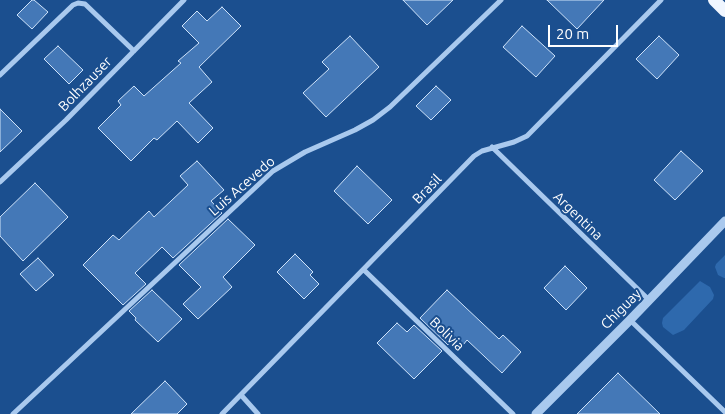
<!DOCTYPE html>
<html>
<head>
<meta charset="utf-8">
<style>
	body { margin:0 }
	#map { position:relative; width:725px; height:414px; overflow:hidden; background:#1b4f8f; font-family:Ubuntu,sans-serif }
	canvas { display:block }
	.scale { position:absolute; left:548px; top:25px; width:70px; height:22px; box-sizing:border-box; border:2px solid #fff; border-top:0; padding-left:6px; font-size:15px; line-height:18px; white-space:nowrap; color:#fff; -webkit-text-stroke:4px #1b4f8f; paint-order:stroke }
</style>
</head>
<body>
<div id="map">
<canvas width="725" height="414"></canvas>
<div class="scale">20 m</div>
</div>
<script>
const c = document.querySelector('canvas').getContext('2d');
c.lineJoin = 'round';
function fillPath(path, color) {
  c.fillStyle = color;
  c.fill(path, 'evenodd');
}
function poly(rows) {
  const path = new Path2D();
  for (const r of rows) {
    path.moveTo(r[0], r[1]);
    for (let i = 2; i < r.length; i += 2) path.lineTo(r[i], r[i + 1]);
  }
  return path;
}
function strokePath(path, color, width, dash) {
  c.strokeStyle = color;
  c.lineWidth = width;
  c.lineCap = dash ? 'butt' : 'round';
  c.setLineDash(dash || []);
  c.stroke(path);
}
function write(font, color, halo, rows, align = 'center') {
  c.font = font + ' Ubuntu,sans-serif';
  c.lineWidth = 4;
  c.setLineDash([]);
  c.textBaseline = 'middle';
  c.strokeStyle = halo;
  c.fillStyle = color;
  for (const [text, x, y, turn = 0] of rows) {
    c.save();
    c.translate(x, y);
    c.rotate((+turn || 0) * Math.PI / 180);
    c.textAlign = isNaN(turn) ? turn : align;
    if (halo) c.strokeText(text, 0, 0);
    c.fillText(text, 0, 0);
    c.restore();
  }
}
const green = poly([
	[725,255,725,278,724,278,718,275,715,267,716,264],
	[700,281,710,287,714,295,713,299,684,330,673,335,663,327,662,323,663,318]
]);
const building = poly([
	[32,0,34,0,48,12,32,29,17,15,32,0],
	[403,0,453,0,427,25,403,0],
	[547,0,604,0,577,29,547,0],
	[222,7,241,26,199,67,212,82,189,103,213,128,198,143,177,121,157,140,154,138,131,161,98,128,121,105,118,101,134,86,144,96,181,63,178,61,199,43,182,26,197,11,207,21,222,7],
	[522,26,555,56,536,77,503,47,522,26],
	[350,36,379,67,326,117,303,93,329,69,322,62,350,36],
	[659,36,679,55,657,79,636,59,659,36],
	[58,46,83,70,69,84,44,59,58,46],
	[436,86,451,100,431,120,416,106,436,86],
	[0,109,22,131,0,152,0,109],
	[681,151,703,171,675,200,654,180,681,151],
	[197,161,224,190,211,201,222,213,173,258,162,247,135,273,146,284,123,305,83,265,113,235,119,240,149,211,154,217,188,185,180,176,197,161],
	[357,166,392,200,368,224,334,191,357,166],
	[35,183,68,217,23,261,0,236,0,217,35,183],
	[228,219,255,245,223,277,232,287,198,319,183,304,201,287,179,265,228,219],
	[295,254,313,272,310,275,319,284,304,299,277,272,295,254],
	[38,258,54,275,36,291,20,274,38,258],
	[565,266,587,288,566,310,544,288,565,266],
	[152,290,182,319,158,342,135,320,136,318,129,311,152,290],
	[447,290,499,339,503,335,521,352,502,373,467,340,463,345,455,338,448,345,420,318,447,290],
	[397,323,407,332,414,325,442,351,414,379,377,343,397,323],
	[618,373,660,414,577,414,618,373],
	[165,381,187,404,177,414,131,414,165,381]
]);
const minor = poly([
	[0,75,73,5,78,3,85,4,134,51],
	[492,147,649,300],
	[0,182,66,120,184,0],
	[364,270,513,414],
	[630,320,725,412],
	[241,395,258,414],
	[13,414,273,171,305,152,355,130,373,120,390,107,501,0],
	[222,414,474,156,482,151,514,142,527,136,661,0]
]);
const tertiary = poly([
	[536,414,630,320,725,221]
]);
const primary = poly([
	[714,0,725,11]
]);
const streetNames = [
	["Bolhzauser",85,84,-46],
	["Luis Acevedo",242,186,-41],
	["Brasil",427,189,-46],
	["Argentina",578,216,44],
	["Chiguay",621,309,-45],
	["Bolivia",447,334,44]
];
fillPath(green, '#2e69ad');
fillPath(building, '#4478b7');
strokePath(building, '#cfe3fa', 1);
strokePath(minor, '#a9c9ee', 5);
strokePath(tertiary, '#a9c9ee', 9);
strokePath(primary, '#f0f6ff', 12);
write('14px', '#fff', '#1b4f8f', streetNames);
</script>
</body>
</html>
